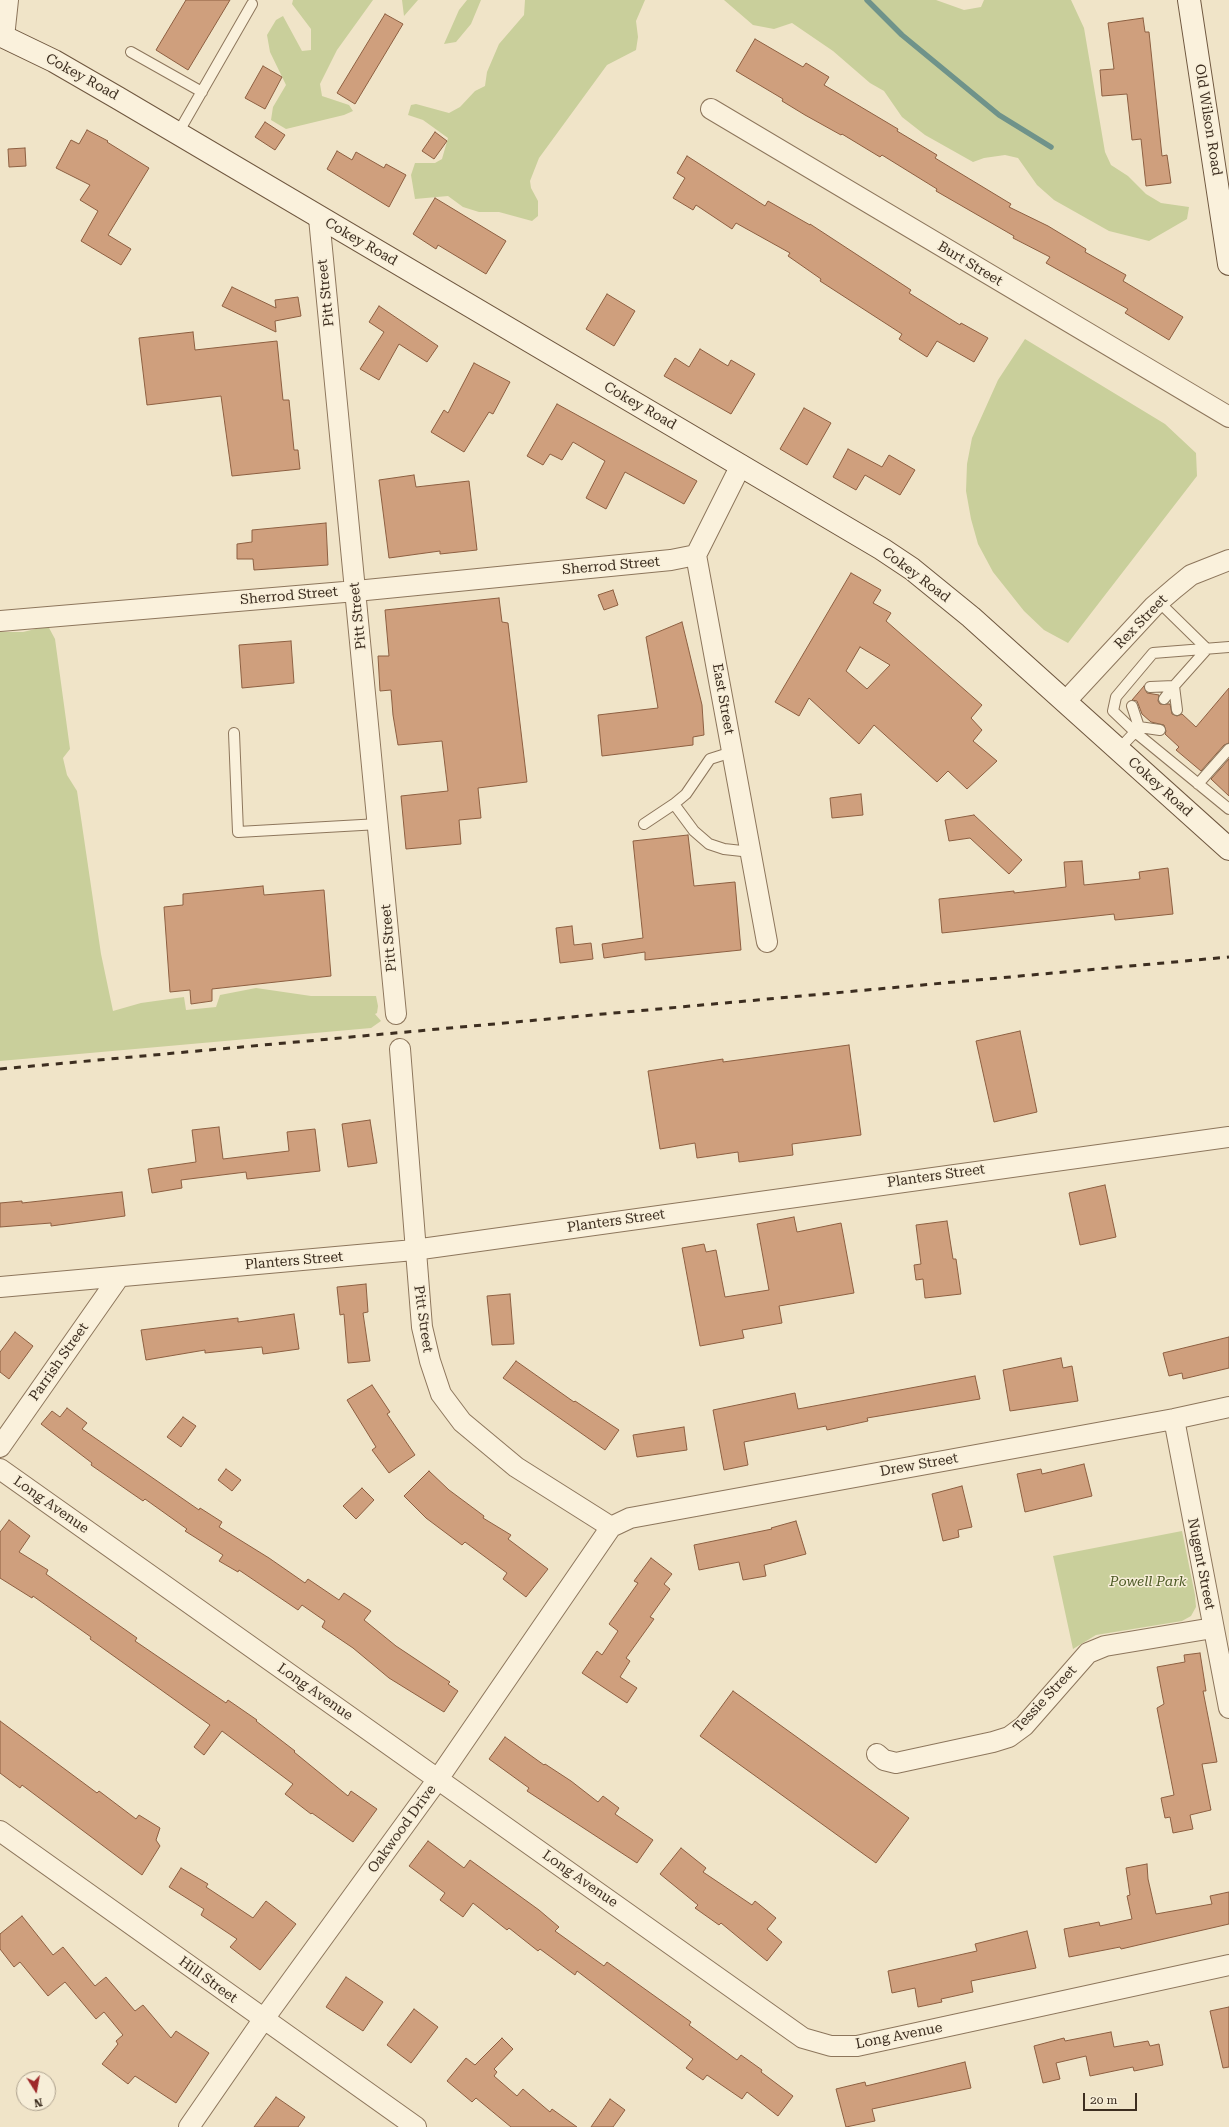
<!DOCTYPE html>
<html>
<head>
<meta charset="utf-8">
<style>
	body { margin:0 }
	#map { position:relative; width:1229px; height:2127px; overflow:hidden; background:#f0e4c8; font-family:"Roboto Serif",serif }
	canvas { display:block }
	.north { position:absolute; left:16px; top:2071px; width:40px; height:40px; box-sizing:border-box; background:#f7eed8; border:1px solid #ada18e; border-radius:50%; rotate:169deg; font-size:11px; font-weight:700; line-height:16px; text-align:center; color:#3d2e20 }
	.north::after { content:''; display:block; margin:auto; width:14px; height:18px; background:#9e2a2b; clip-path:polygon(50% 0,100% 100%,50% 72%,0 100%) }
	.scale { position:absolute; left:1083px; top:2093px; width:54px; height:18px; box-sizing:border-box; border:2px solid #3d2e20; border-top:0; padding-left:5px; font-size:12px; line-height:14px; white-space:nowrap; color:#3d2e20; -webkit-text-stroke:3px #f7eed8; paint-order:stroke }
</style>
</head>
<body>
<div id="map">
<canvas width="1229" height="2127"></canvas>
<div class="north">N</div>
<div class="scale">20 m</div>
</div>
<script>
const c = document.querySelector('canvas').getContext('2d');
c.lineJoin = 'round';
function fillPath(path, color) {
  c.fillStyle = color;
  c.fill(path, 'evenodd');
}
function poly(rows) {
  const path = new Path2D();
  for (const r of rows) {
    path.moveTo(r[0], r[1]);
    for (let i = 2; i < r.length; i += 2) path.lineTo(r[i], r[i + 1]);
  }
  return path;
}
function strokePath(path, color, width, dash) {
  c.strokeStyle = color;
  c.lineWidth = width;
  c.lineCap = dash ? 'butt' : 'round';
  c.setLineDash(dash || []);
  c.stroke(path);
}
function write(font, color, halo, rows, align = 'center') {
  c.font = font + ' "Roboto Serif",serif';
  c.lineWidth = 3;
  c.setLineDash([]);
  c.textBaseline = 'middle';
  c.strokeStyle = halo;
  c.fillStyle = color;
  for (const [text, x, y, turn = 0] of rows) {
    c.save();
    c.translate(x, y);
    c.rotate((+turn || 0) * Math.PI / 180);
    c.textAlign = isNaN(turn) ? turn : align;
    if (halo) c.strokeText(text, 0, 0);
    c.fillText(text, 0, 0);
    c.restore();
  }
}
const green = poly([
	[293,0,373,0,337,50,320,84,322,96,349,105,353,111,344,115,286,129,271,120,273,107,286,85,270,52,267,35,276,20,283,16,302,51,311,50,311,29,292,4],
	[402,0,418,0,404,16],
	[467,0,481,0,471,24,456,42,444,44,459,10],
	[525,0,645,0,636,21,638,37,636,50,607,65,539,158,530,181,531,188,538,201,538,216,532,221,499,212,479,212,463,207,448,196,415,199,411,175,415,163,435,163,442,159,448,138,423,120,408,115,411,105,416,104,449,113,460,107,475,91,485,86,487,72,499,44,524,15],
	[724,0,936,0,964,10,981,7,984,0,1071,0,1084,28,1105,152,1111,165,1128,176,1146,194,1161,203,1189,207,1187,219,1149,241,1109,231,1054,200,1037,185,1018,158,1005,155,984,158,973,162,925,135,902,117,884,91,870,83,833,51,792,23,774,29,753,25],
	[1025,339,1165,424,1196,453,1197,476,1068,643,1044,630,1024,611,993,572,978,544,971,519,966,491,967,464,972,438,998,380],
	[48,626,55,639,70,749,63,758,67,775,77,791,101,954,113,1011,141,1003,184,997,186,1010,216,1007,220,995,256,988,311,996,376,996,378,1006,377,1013,375,1014,381,1021,371,1028,0,1061,0,632,23,632],
	[1182,1531,1195,1595,1196,1607,1191,1616,1182,1621,1096,1635,1073,1649,1053,1556]
]);
const stream = poly([
	[867,0,902,35,999,115,1051,147]
]);
const building = poly([
	[186,0,230,0,188,70,156,50,186,0],
	[385,14,403,24,355,104,337,93,385,14],
	[1143,18,1145,32,1149,32,1162,156,1167,155,1171,183,1146,186,1141,139,1132,140,1127,94,1102,96,1100,70,1114,69,1108,23,1143,18],
	[755,39,803,67,806,63,829,77,824,85,898,129,897,131,937,155,935,158,1011,204,1009,207,1048,226,1086,249,1085,252,1126,275,1123,281,1183,317,1169,340,1125,313,1128,309,1046,263,1050,257,1013,238,1014,236,936,191,937,189,882,155,880,157,842,134,841,135,805,115,782,101,783,99,736,71,755,39],
	[263,66,282,77,265,109,245,98,263,66],
	[265,122,285,135,275,150,255,137,265,122],
	[87,130,108,141,107,142,149,168,108,235,131,249,121,265,81,241,98,211,80,200,90,185,56,168,71,140,79,144,87,130],
	[435,132,447,141,434,159,422,151,435,132],
	[25,148,26,166,9,167,8,149,25,148],
	[337,151,352,160,356,152,384,168,386,164,406,175,389,207,327,169,337,151],
	[687,156,765,206,768,201,810,225,810,224,911,290,909,293,960,325,961,323,988,338,974,362,937,341,927,357,899,339,902,334,820,281,821,279,788,256,790,253,736,223,732,229,696,205,693,210,673,198,685,178,677,173,687,156],
	[435,198,506,241,486,274,438,245,436,249,413,234,435,198],
	[232,287,276,308,275,300,298,297,301,316,275,321,276,332,222,306,232,287],
	[607,294,635,311,614,346,586,329,607,294],
	[379,306,438,346,427,362,399,344,379,380,360,369,384,332,369,322,379,306],
	[193,332,195,350,277,341,283,400,289,400,294,450,298,450,300,469,232,476,221,396,147,405,139,338,193,332],
	[700,349,728,366,731,360,755,374,731,414,664,376,675,358,689,367,700,349],
	[474,363,510,382,493,414,489,412,464,452,431,432,444,410,448,413,474,363],
	[557,404,697,481,684,504,625,472,606,509,586,498,605,461,573,442,562,460,550,454,543,465,527,456,557,404],
	[804,408,831,423,807,465,780,449,804,408],
	[848,449,882,467,889,455,915,470,900,495,865,475,856,490,833,477,848,449],
	[414,475,416,487,469,481,477,550,440,554,440,551,389,558,379,480,414,475],
	[326,523,328,565,254,570,253,559,237,559,237,544,252,542,252,530,326,523],
	[851,573,881,590,873,603,891,613,886,621,982,705,971,718,982,730,973,741,997,761,967,789,948,771,937,782,874,725,859,744,809,698,799,716,775,702,851,573],
	[860,647,890,665,867,689,846,671,860,647],
	[613,590,618,605,604,610,598,595,613,590],
	[499,598,502,622,508,623,527,782,478,788,481,818,459,820,461,844,406,849,401,796,448,791,442,741,398,745,393,715,391,690,380,691,378,656,389,656,385,610,499,598],
	[682,622,702,705,704,735,693,737,693,745,602,756,598,715,658,708,646,637,682,622],
	[291,641,294,683,242,688,239,645,291,641],
	[1144,686,1147,693,1159,695,1158,701,1160,704,1170,704,1172,714,1177,716,1182,714,1196,727,1229,688,1229,743,1224,745,1201,771,1176,750,1179,747,1165,734,1166,731,1164,725,1151,722,1142,714,1137,701,1132,700,1144,686],
	[1229,759,1229,796,1211,779,1229,759],
	[861,794,863,815,832,818,830,798,861,794],
	[974,815,1022,860,1009,874,970,838,949,841,945,820,974,815],
	[688,835,694,886,735,882,741,950,645,960,645,952,604,958,602,944,643,938,633,841,688,835],
	[1082,861,1084,885,1140,879,1139,872,1168,868,1173,914,1115,920,1114,914,942,933,939,899,1014,891,1014,893,1066,887,1064,862,1082,861],
	[263,886,264,895,324,890,331,976,212,989,212,1001,191,1004,190,990,170,992,164,907,183,905,183,894,263,886],
	[572,926,574,945,591,943,593,959,560,963,556,928,572,926],
	[1020,1031,1037,1112,994,1122,976,1041,1020,1031],
	[849,1045,861,1135,792,1144,793,1155,739,1162,738,1152,697,1158,695,1143,660,1149,648,1071,723,1059,723,1062,849,1045],
	[370,1120,377,1163,348,1167,342,1124,370,1120],
	[219,1127,223,1159,289,1151,287,1132,315,1129,320,1171,247,1179,246,1172,181,1180,182,1188,152,1193,148,1169,196,1162,192,1130,219,1127],
	[1105,1185,1116,1237,1080,1245,1069,1193,1105,1185],
	[122,1192,125,1216,51,1226,51,1223,0,1227,0,1203,22,1201,22,1203,122,1192],
	[794,1217,797,1232,841,1223,854,1293,779,1306,782,1323,742,1330,744,1338,700,1346,682,1248,704,1244,706,1252,716,1250,725,1297,769,1290,757,1224,794,1217],
	[947,1221,953,1259,956,1259,961,1294,925,1298,923,1279,916,1280,914,1265,921,1264,916,1225,947,1221],
	[366,1284,368,1312,363,1313,370,1361,348,1363,344,1314,340,1315,337,1287,366,1284],
	[510,1294,514,1344,492,1345,487,1296,510,1294],
	[294,1314,299,1349,263,1354,262,1347,205,1353,205,1350,146,1360,141,1330,238,1318,238,1322,294,1314],
	[15,1332,33,1346,9,1379,0,1372,0,1352,15,1332],
	[1229,1337,1229,1368,1183,1379,1182,1373,1169,1376,1163,1353,1229,1337],
	[1061,1358,1063,1368,1072,1366,1078,1401,1010,1411,1003,1370,1061,1358],
	[516,1361,574,1402,575,1401,619,1430,605,1450,503,1378,516,1361],
	[975,1376,980,1399,867,1418,868,1421,827,1430,826,1426,744,1442,748,1465,724,1470,713,1410,795,1393,798,1409,975,1376],
	[372,1385,390,1412,387,1414,415,1455,389,1473,372,1450,376,1447,347,1400,372,1385],
	[67,1408,87,1423,82,1429,199,1510,200,1508,222,1522,219,1527,269,1558,305,1583,308,1579,339,1600,344,1593,371,1611,364,1620,396,1646,450,1682,448,1684,458,1691,444,1712,389,1678,353,1648,322,1627,325,1621,302,1605,298,1610,239,1570,238,1572,219,1561,223,1555,185,1531,187,1529,145,1499,143,1501,91,1465,92,1463,41,1424,52,1411,60,1417,67,1408],
	[183,1417,196,1426,181,1447,167,1437,183,1417],
	[684,1427,687,1450,637,1457,633,1435,684,1427],
	[1084,1464,1092,1496,1025,1512,1017,1474,1041,1469,1042,1474,1084,1464],
	[226,1469,241,1480,232,1491,218,1480,226,1469],
	[429,1471,449,1490,484,1516,483,1518,511,1535,508,1539,548,1569,526,1597,503,1579,507,1573,465,1542,462,1545,426,1518,404,1496,429,1471],
	[962,1486,972,1527,958,1530,959,1537,943,1541,932,1494,962,1486],
	[362,1488,374,1500,356,1519,343,1506,362,1488],
	[9,1520,30,1536,19,1552,48,1570,46,1574,137,1638,135,1641,226,1703,228,1700,257,1720,256,1721,295,1751,294,1752,348,1796,351,1791,377,1809,353,1842,312,1813,311,1814,285,1794,293,1784,222,1731,204,1755,194,1747,210,1725,90,1639,91,1637,33,1596,32,1598,0,1578,0,1532,9,1520],
	[796,1521,806,1554,764,1565,766,1576,743,1580,739,1562,699,1570,694,1545,772,1529,771,1528,796,1521],
	[651,1558,672,1574,664,1584,670,1589,650,1617,654,1619,626,1658,630,1661,620,1677,637,1688,627,1703,582,1673,597,1651,602,1655,618,1631,609,1624,638,1583,634,1581,651,1558],
	[1200,1653,1206,1691,1203,1691,1217,1762,1202,1764,1211,1810,1190,1815,1193,1829,1173,1833,1170,1817,1165,1818,1161,1798,1174,1795,1157,1708,1164,1704,1157,1667,1185,1662,1184,1655,1200,1653],
	[733,1691,909,1818,876,1863,700,1736,733,1691],
	[0,1721,97,1793,99,1791,136,1819,139,1815,160,1828,156,1840,160,1846,142,1875,22,1785,20,1788,0,1773,0,1721],
	[505,1737,544,1765,545,1764,571,1781,598,1802,603,1796,619,1808,615,1814,653,1840,637,1863,527,1791,529,1788,489,1759,505,1737],
	[428,1841,464,1868,470,1860,539,1910,559,1927,555,1931,604,1966,607,1962,691,2022,689,2025,737,2060,741,2055,762,2070,761,2072,793,2096,778,2116,747,2092,742,2099,707,2075,703,2080,686,2068,693,2059,577,1971,575,1975,540,1949,538,1951,509,1928,507,1930,473,1903,463,1917,440,1900,445,1893,409,1866,428,1841],
	[681,1848,706,1868,703,1872,752,1905,755,1901,776,1918,767,1929,782,1942,767,1961,721,1923,719,1925,695,1908,698,1905,660,1874,681,1848],
	[1147,1864,1148,1879,1156,1914,1212,1904,1210,1896,1229,1892,1229,1924,1121,1949,1120,1947,1069,1957,1064,1929,1099,1922,1100,1926,1132,1919,1127,1896,1130,1895,1126,1868,1147,1864],
	[181,1868,208,1884,206,1887,253,1918,266,1901,296,1924,260,1970,230,1947,237,1939,201,1915,204,1909,169,1887,181,1868],
	[22,1916,53,1955,63,1947,95,1986,106,1977,135,2011,143,2005,171,2038,176,2031,209,2053,176,2103,135,2076,128,2084,102,2064,118,2044,116,2041,123,2035,104,2012,96,2019,65,1982,48,1996,20,1962,14,1967,0,1949,0,1934,22,1916],
	[1027,1931,1036,1968,971,1981,973,1992,941,1999,942,2002,918,2007,915,1988,892,1993,888,1971,977,1951,975,1944,1027,1931],
	[346,1977,383,2002,363,2031,326,2007,346,1977],
	[1229,2007,1229,2067,1223,2068,1210,2011,1229,2007],
	[414,2009,438,2027,411,2063,387,2045,414,2009],
	[1111,2032,1114,2047,1148,2041,1150,2046,1159,2044,1163,2065,1134,2071,1133,2067,1090,2076,1086,2056,1056,2063,1060,2079,1043,2083,1034,2046,1064,2038,1065,2041,1111,2032],
	[502,2038,513,2049,494,2069,497,2072,494,2076,517,2096,523,2089,550,2112,552,2109,577,2127,511,2127,476,2098,472,2102,447,2081,466,2058,475,2065,502,2038],
	[965,2062,971,2088,872,2109,875,2121,846,2127,836,2089,865,2082,866,2086,965,2062],
	[276,2097,305,2117,298,2127,254,2127,276,2097],
	[610,2099,625,2110,613,2127,591,2127,610,2099]
]);
const lane = poly([
	[131,52,202,92],
	[178,133,252,4],
	[1159,602,1207,649,1174,686,1177,710],
	[1150,687,1174,686],
	[1164,699,1174,686],
	[1132,706,1139,727],
	[1160,730,1139,727,1135,732,1229,809],
	[234,733,238,832,379,824],
	[1118,750,1135,732,1113,711,1116,697,1153,653,1229,647],
	[1198,784,1229,749],
	[674,804,694,831,709,844,724,849,751,852],
	[644,824,674,804,686,794,710,759,732,752]
]);
const street = poly([
	[4,37,8,0],
	[711,109,1229,417],
	[319,218,396,1014],
	[741,465,696,555,767,942],
	[0,621,356,591,671,560,696,555],
	[1065,702,1154,606,1175,588,1191,575,1229,560],
	[400,1049,422,1327,430,1361,441,1394,462,1422,516,1467,611,1527],
	[0,1287,414,1250,1229,1137],
	[1174,1419,1229,1708],
	[0,1447,119,1277],
	[0,1469,803,2038,831,2046,857,2046,1229,1965],
	[877,1754,884,1760,896,1763,993,1742,1009,1737,1024,1726,1088,1653,1105,1646,1213,1628],
	[0,1831,416,2127],
	[189,2127,263,2020,438,1779,611,1527,630,1518,1174,1419,1229,1407]
]);
const secondary = poly([
	[1189,0,1229,264],
	[0,35,54,61,118,98,882,549,912,569,971,617,1229,849]
]);
const rail = poly([
	[0,1069,1229,957]
]);
const streetNames = [
	["Cokey Road",82,77,29],
	["Old Wilson Road",1208,120,81],
	["Cokey Road",361,242,30],
	["Burt Street",970,264,31],
	["Pitt Street",326,293,-96],
	["Cokey Road",640,406,30],
	["Sherrod Street",611,566,-5],
	["Cokey Road",916,575,37],
	["Sherrod Street",289,596,-5],
	["Pitt Street",358,616,-96],
	["Rex Street",1141,622,-46],
	["East Street",723,699,80],
	["Cokey Road",1160,787,42],
	["Pitt Street",389,938,-95],
	["Planters Street",936,1176,-8],
	["Planters Street",616,1221,-8],
	["Planters Street",294,1261,-5],
	["Pitt Street",423,1319,82],
	["Parrish Street",59,1362,-55],
	["Drew Street",919,1465,-10],
	["Long Avenue",51,1505,35],
	["Nugent Street",1201,1564,79],
	["Long Avenue",315,1692,35],
	["Tessie Street",1045,1699,-47],
	["Oakwood Drive",402,1829,-54],
	["Long Avenue",580,1879,35],
	["Hill Street",208,1980,36],
	["Long Avenue",899,2036,-11]
];
const parkNames = [
	["Powell Park",1148,1582]
];
fillPath(green, '#c9cf9b');
strokePath(stream, '#6f938a', 5.5);
fillPath(building, '#cf9f7d');
strokePath(building, '#8d5f41', 1);
strokePath(lane, '#8d765c', 12);
strokePath(street, '#8d765c', 22);
strokePath(secondary, '#6f573f', 24);
strokePath(lane, '#faf1dc', 10);
strokePath(street, '#faf1dc', 20);
strokePath(secondary, '#faf1dc', 22);
strokePath(rail, '#3d2e20', 3, [7, 7]);
write('14px', '#3d2e20', '#f7eed8', streetNames);
write('italic 14px', '#4d5a26', '#f7eed8', parkNames);
</script>
</body>
</html>
